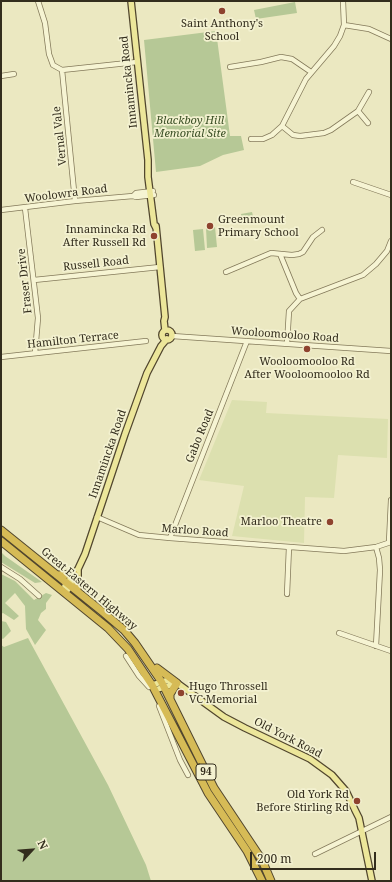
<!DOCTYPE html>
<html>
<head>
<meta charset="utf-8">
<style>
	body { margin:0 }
	#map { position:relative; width:392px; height:882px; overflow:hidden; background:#ebe8c1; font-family:"Noto Serif",serif }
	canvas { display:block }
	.frame { position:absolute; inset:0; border:2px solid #332d1d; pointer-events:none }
	.north { position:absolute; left:12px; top:830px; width:40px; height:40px; -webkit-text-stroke:3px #f3f1d0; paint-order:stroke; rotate:64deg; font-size:11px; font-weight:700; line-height:16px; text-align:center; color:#332d1d }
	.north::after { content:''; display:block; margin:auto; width:14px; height:18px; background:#332d1d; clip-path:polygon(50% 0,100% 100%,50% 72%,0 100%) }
	.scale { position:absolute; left:250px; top:852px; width:126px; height:18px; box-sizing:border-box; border:2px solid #332d1d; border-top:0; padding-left:5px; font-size:12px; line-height:14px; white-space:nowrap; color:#332d1d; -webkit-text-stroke:3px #f3f1d0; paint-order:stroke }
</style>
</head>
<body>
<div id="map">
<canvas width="392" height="882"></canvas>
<div class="frame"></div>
<div class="north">N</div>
<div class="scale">200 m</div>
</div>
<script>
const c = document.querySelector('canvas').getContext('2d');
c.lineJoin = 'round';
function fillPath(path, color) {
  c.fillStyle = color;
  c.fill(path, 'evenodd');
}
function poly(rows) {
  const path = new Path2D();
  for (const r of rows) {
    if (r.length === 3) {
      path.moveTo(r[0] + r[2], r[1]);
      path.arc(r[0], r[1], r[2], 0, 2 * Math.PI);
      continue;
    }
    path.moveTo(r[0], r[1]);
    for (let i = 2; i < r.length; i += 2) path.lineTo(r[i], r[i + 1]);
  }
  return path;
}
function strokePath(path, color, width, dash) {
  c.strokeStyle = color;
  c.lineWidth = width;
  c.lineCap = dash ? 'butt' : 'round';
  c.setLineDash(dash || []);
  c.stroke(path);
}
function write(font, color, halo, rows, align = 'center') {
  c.font = font + ' "Noto Serif",serif';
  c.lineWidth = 3.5;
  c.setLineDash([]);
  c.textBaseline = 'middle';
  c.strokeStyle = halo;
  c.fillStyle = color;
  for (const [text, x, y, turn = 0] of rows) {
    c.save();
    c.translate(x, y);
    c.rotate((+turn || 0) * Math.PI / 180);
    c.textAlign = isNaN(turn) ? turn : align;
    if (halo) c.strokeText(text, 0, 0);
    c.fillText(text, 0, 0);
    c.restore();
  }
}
const farmland = poly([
	[232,400,267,402,266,413,388,419,387,458,338,455,334,498,305,497,304,543,232,536,244,486,199,480]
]);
const green = poly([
	[295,2,297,13,256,19,254,10],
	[216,31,230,136,241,136,244,150,223,155,200,166,156,172,144,40],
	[252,212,254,220,242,222,241,214],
	[215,227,217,247,207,248,206,228],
	[203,229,205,250,195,251,193,230],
	[1,552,5,556,42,582,35,583,1,562],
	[1,574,15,581,34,600,46,593,52,595,46,603,46,609,41,613,38,620,46,630,35,645,26,629,25,606,15,593,5,603,19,616,14,620,3,613,1,614],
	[1,621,6,622,11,631,3,639,1,638],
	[28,638,108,785,146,865,151,881,1,881,1,645,4,647]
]);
const minor = poly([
	[38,1,45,23,49,54,53,65,62,70],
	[344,25,369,29,391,39],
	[230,67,261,62,281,57,292,59,311,72],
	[62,70,75,201],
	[62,70,137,62],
	[1,76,14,74],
	[358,111,368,123],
	[282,126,293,135,300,136,324,133,331,130,358,111,369,92],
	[251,139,263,139,272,135,282,126,306,79,334,46,340,36,344,25,343,1],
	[353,182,391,195],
	[133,196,136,193,153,191],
	[25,208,38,318,35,353],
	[1,210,75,201,133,196,136,197,154,195],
	[280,254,296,293,300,299],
	[226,272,271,253,292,255,299,254,303,252,313,237,322,230],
	[34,280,160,267],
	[172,336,391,351],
	[287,344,289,311,300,299,363,275,376,264,387,251,391,241],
	[1,357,146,341],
	[97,517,139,535,170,538,344,551,376,547,391,542],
	[170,538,247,341],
	[389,542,391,500],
	[376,547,379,558,380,570,376,646],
	[1,567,20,579,39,596],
	[287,594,289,547],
	[339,633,391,651],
	[126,656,139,676,149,687],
	[159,706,180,760,188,775],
	[315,854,391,817]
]);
const major = poly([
	[131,1,148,160,148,177,154,224,156,228],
	[156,226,165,317,164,321,165,330],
	[167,335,5],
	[65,586,78,569,85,554,125,434,147,373,161,346,167,339],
	[65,593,78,576,78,569],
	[152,685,168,680,177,683,224,717,245,728,310,759,332,775,346,791,355,810,359,818,372,881],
	[155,690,177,683]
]);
const highway = poly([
	[1,530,104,613,124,630,135,643,161,681,214,788,262,860,271,881],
	[1,541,108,628,128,649,152,685,208,793,247,851,262,881],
	[57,575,74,574],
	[77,578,77,591],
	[157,668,177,683,170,694,170,699]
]);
const markers = [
	[222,11,4,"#8e432e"],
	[210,226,4,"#8e432e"],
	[154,236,4,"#8e432e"],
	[307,349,4,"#8e432e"],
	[330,522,4,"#8e432e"],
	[181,693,4,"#8e432e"],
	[357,801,4,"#8e432e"]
];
const shields = [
	[206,772,20]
];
const shieldNames = [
	["94",206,772]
];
const poiNames = [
	["Saint Anthony's",222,24,"center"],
	["School",222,37,"center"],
	["Greenmount",218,220,"left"],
	["Primary School",218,233,"left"],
	["Innamincka Rd",146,230],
	["After Russell Rd",146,243],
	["Wooloomooloo Rd",307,362,"center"],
	["After Wooloomooloo Rd",307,375,"center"],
	["Marloo Theatre",322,522],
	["Hugo Throssell",189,687,"left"],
	["VC Memorial",189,700,"left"],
	["Old York Rd",349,795],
	["Before Stirling Rd",349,808]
];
const streetNames = [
	["Innamincka Road",129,82,-96],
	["Vernal Vale",60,136,-96],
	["Woolowra Road",66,194,-7],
	["Russell Road",96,264,-6],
	["Fraser Drive",25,281,-96],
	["Wooloomooloo Road",285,335,4],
	["Hamilton Terrace",73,340,-6],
	["Gabo Road",200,436,-68],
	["Innamincka Road",108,454,-71],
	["Marloo Road",195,531,4],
	["Great Eastern Highway",89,589,40],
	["Old York Road",288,738,27]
];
const parkNames = [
	["Blackboy Hill",190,121],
	["Memorial Site",190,134]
];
fillPath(farmland, '#dce0af');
fillPath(green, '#b6c896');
strokePath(minor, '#83795a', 6);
strokePath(major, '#51462e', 8);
strokePath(highway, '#51462e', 9);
strokePath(minor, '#f6f4d3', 4.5);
strokePath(major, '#ece69a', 5.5);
strokePath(highway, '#d6bb56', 7);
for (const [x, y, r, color] of markers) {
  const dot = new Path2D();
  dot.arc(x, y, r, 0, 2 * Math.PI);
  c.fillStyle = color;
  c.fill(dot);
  strokePath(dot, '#f3f1d0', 1.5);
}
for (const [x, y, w] of shields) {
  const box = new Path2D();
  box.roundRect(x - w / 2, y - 8, w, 16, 3);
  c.fillStyle = '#f3f1d0';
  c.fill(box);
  strokePath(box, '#332d1d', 1);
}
write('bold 10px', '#332d1d', null, shieldNames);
write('11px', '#332d1d', '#f3f1d0', poiNames, 'right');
write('11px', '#332d1d', '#f3f1d0', streetNames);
write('italic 11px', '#3a4f25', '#f3f1d0', parkNames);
</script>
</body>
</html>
